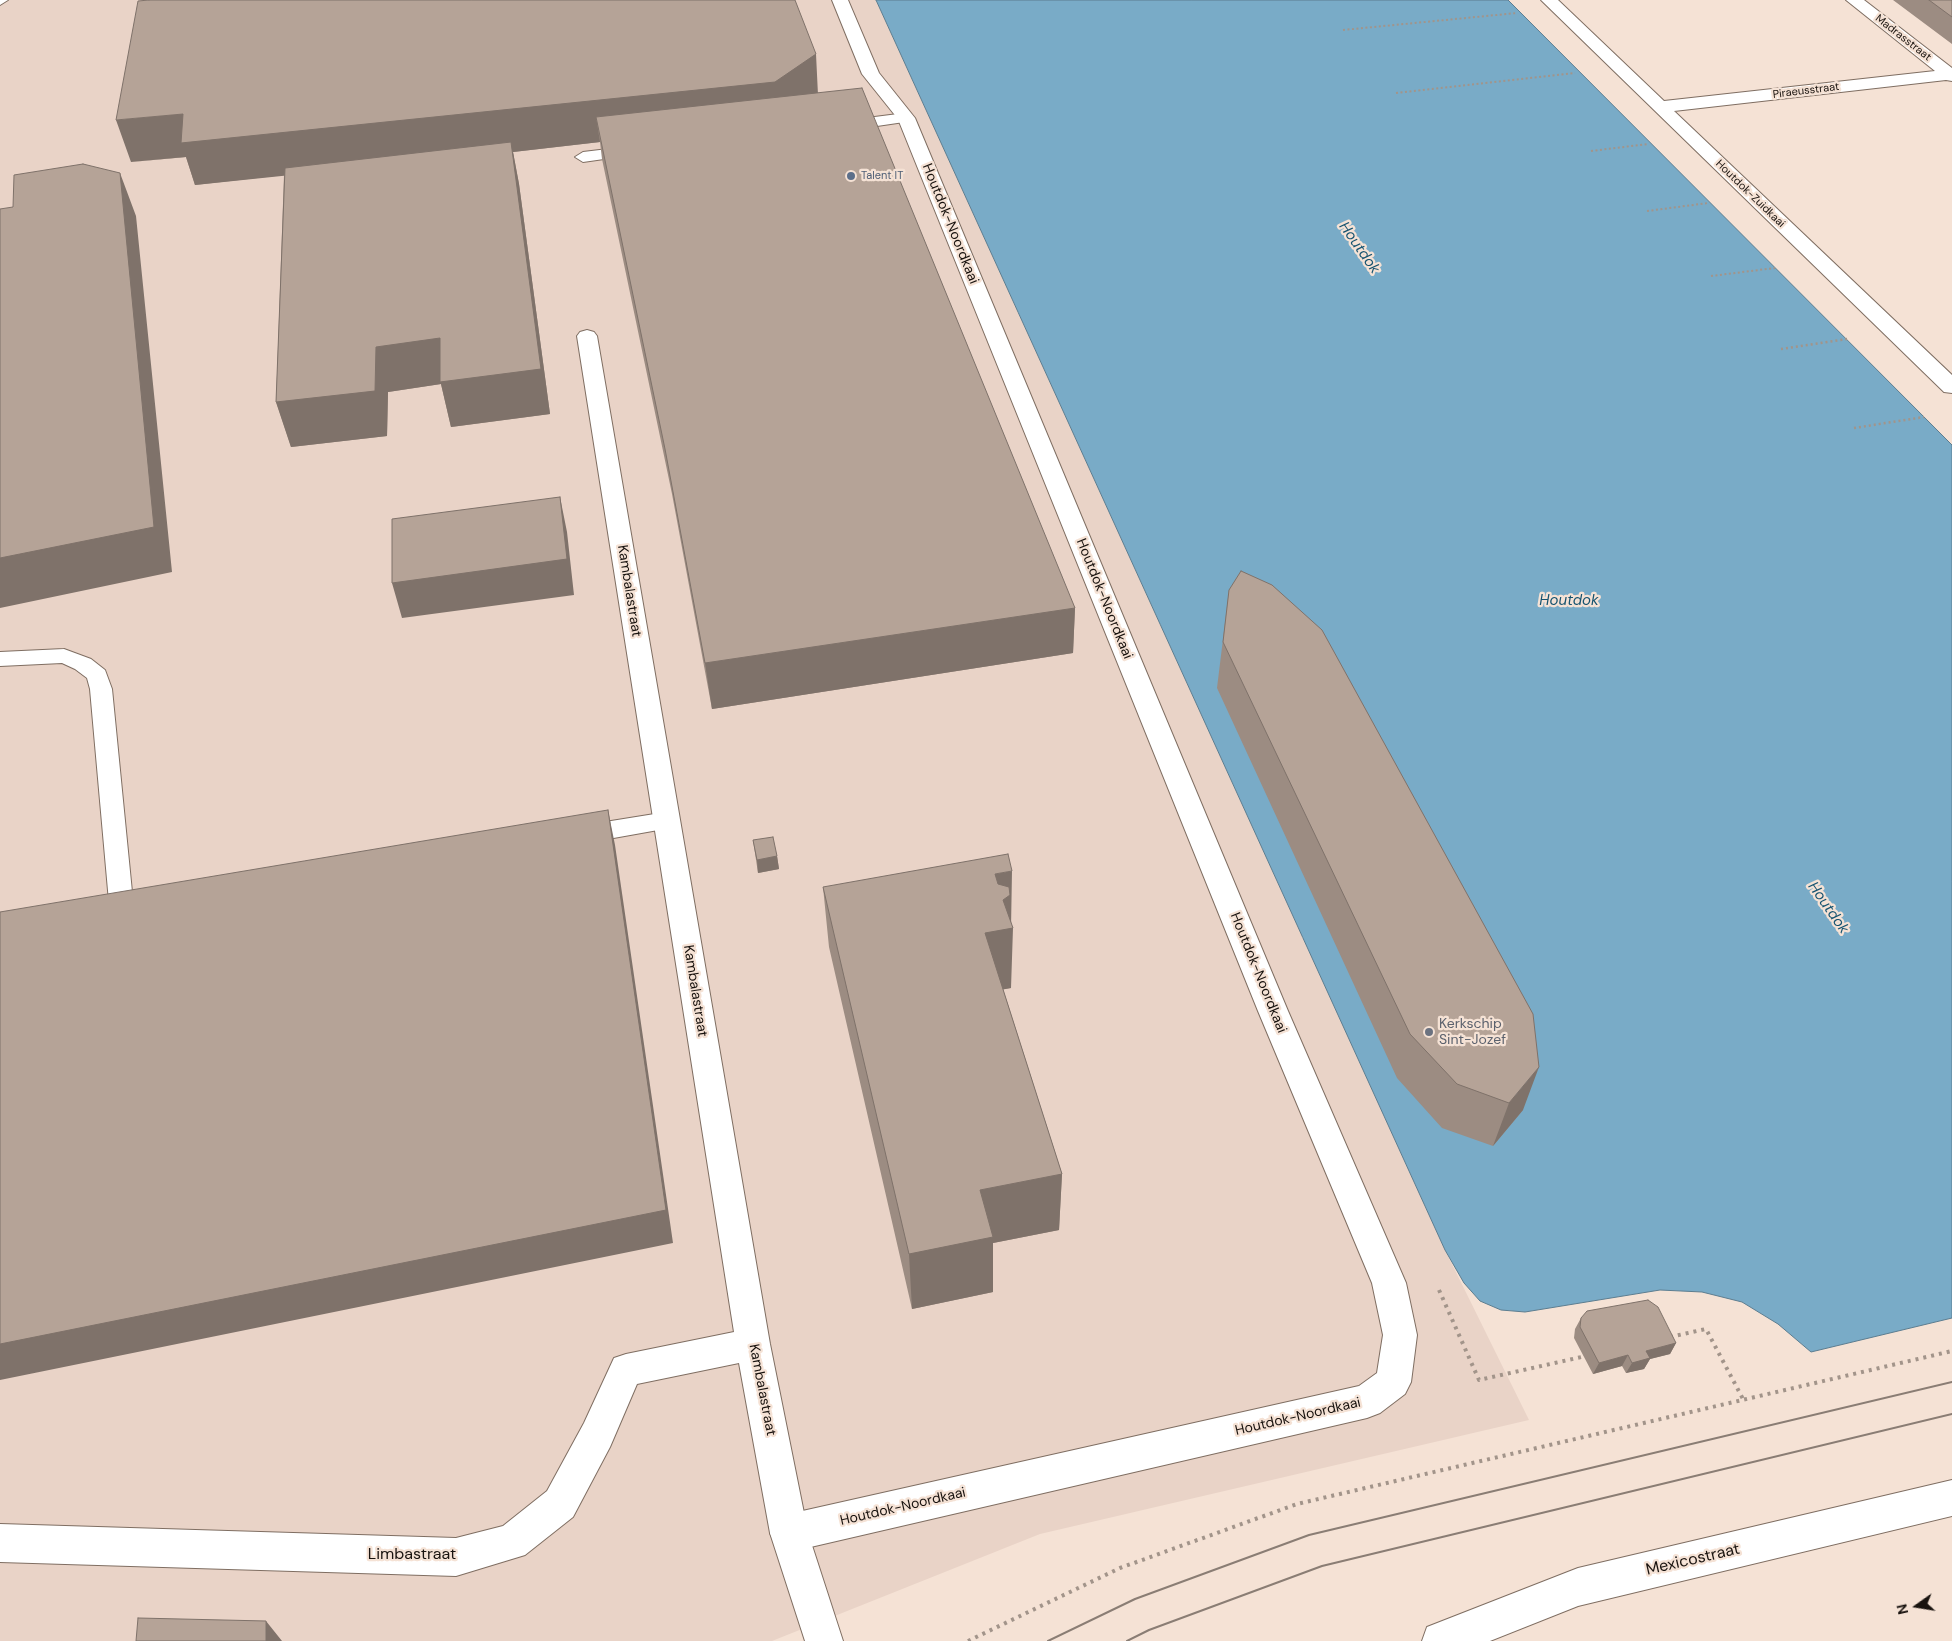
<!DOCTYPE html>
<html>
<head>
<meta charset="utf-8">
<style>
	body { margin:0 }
	#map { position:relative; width:1952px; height:1641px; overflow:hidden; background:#f5e2d5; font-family:"DM Sans",sans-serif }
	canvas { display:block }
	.north { position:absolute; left:1892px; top:1581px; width:50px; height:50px; -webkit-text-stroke:4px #f5e2d5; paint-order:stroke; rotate:257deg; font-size:14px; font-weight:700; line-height:20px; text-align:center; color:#19130f }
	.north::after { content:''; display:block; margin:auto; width:18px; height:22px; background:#19130f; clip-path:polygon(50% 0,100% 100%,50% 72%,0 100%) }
</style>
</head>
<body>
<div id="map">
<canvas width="1952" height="1641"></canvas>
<div class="north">N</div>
</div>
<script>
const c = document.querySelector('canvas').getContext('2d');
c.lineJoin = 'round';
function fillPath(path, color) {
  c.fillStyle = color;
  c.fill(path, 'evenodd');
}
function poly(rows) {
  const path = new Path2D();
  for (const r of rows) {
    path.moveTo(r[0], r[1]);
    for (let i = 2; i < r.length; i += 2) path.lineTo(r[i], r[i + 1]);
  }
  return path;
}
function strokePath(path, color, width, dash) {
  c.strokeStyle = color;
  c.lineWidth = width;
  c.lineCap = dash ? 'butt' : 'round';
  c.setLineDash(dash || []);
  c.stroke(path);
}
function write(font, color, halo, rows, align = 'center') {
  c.font = font + ' "DM Sans",sans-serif';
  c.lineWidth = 4.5;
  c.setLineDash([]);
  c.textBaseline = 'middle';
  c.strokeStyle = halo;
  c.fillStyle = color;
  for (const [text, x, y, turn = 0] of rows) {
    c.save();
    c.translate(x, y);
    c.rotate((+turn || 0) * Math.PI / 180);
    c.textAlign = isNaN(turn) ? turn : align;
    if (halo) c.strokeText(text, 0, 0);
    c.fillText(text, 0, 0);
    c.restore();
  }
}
const industrial = poly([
	[0,0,876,0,1445,1250,1529,1420,1040,1534,772,1641,0,1641]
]);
const water = poly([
	[876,0,1508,0,1952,445,1952,1318,1811,1352,1778,1324,1742,1302,1702,1292,1660,1290,1525,1312,1501,1310,1480,1301,1464,1283,1445,1250,876,0]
]);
const pathFar2 = poly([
	[1343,30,1517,13],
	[1396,93,1575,73],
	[1591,151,1648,144],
	[1647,211,1708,203],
	[1711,276,1775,268]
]);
const pathFar1 = poly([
	[1781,349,1847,339],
	[1854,428,1924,417]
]);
const path = poly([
	[1439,1290,1479,1380,1586,1356],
	[1670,1337,1706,1329,1743,1399],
	[968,1641,1120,1568,1297,1504,1952,1351]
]);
const service = poly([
	[0,0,8,0,0,5,0,0],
	[906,113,914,118,911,121,843,131,835,126,843,121,906,113],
	[633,146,639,148,641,151,639,154,583,162,575,157,583,152,633,146],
	[64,649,91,659,105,670,112,689,133,902,142,904,145,911,142,918,133,920,122,923,113,920,110,913,90,689,87,678,75,669,62,663,0,666,0,652,64,649],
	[667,812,675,815,679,821,675,827,580,844,572,841,568,835,572,829,580,826,667,812]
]);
const minor = poly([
	[1541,0,1558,0,1664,101,1935,71,1846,0,1864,0,1952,68,1952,81,1946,80,1674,111,1952,375,1952,393,1944,392,1541,0],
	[587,330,594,332,597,336,770,1344,808,1533,843,1641,805,1641,770,1533,739,1363,637,1384,610,1447,573,1517,525,1555,456,1576,0,1562,0,1524,456,1538,503,1526,547,1491,584,1423,614,1358,626,1354,734,1332,577,336,580,332,587,330]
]);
const tertiary = poly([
	[832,0,848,0,879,73,915,118,1288,1011,1406,1283,1417,1335,1411,1382,1405,1394,1380,1413,1367,1418,789,1552,776,1546,770,1533,776,1520,789,1514,1359,1386,1377,1373,1383,1335,1372,1283,1258,1011,898,119,862,74,832,0],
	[1952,1480,1952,1516,1578,1606,1490,1641,1422,1641,1427,1627,1578,1568,1952,1480]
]);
const tram = poly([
	[1048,1641,1135,1599,1309,1535,1952,1382],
	[1127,1641,1149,1630,1322,1566,1952,1414]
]);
const wall = poly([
	[1893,0,1952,0,1952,44],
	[818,92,1075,608,1073,653,712,709,672,494,602,159,600,142,513,152,519,184,550,414,451,427,441,384,388,392,387,436,291,447,276,402,284,175,195,185,186,157,131,162],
	[1229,590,1523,1110,1493,1146,1442,1128,1397,1078,1217,688],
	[753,840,777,856,779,869,758,873],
	[823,887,1011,923,1011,988,1003,989,1062,1174,1059,1230,993,1243,993,1292,912,1309,829,947],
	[1581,1318,1676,1343,1670,1354,1650,1359,1644,1369,1626,1373,1622,1366,1593,1374,1574,1338,1575,1329]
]);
const shadedWall = poly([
	[816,54,818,95,596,117,600,142,513,152,519,184,550,414,451,427,441,384,388,392,387,436,291,447,276,402,376,347,512,152,195,185,186,157,131,162,116,120],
	[120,173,136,216,172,572,0,608,0,558],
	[560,497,567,532,574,595,402,618,392,583],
	[1075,608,1073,653,712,709,705,663],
	[608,810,615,845,673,1243,0,1380,0,1344],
	[777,856,779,869,758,873,757,860],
	[1012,871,1011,928,1013,928,1011,988,984,993,985,933,995,874],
	[1539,1067,1523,1110,1493,1146,1509,1103],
	[1062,1174,1059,1230,993,1243,993,1292,912,1309,909,1254,980,1190],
	[1676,1343,1670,1354,1650,1359,1644,1369,1626,1373,1632,1363,1646,1351],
	[1628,1355,1622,1366,1593,1374,1599,1363],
	[266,1621,282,1641,266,1641]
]);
const building = poly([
	[149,0,795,0,816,54,775,82,181,143,183,114,116,120,138,1,149,0],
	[1929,0,1952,0,1952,17,1929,0],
	[862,88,1075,608,705,663,665,449,596,117,862,88],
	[511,142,541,369,440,382,440,338,376,347,375,391,276,402,285,168,511,142],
	[83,164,120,173,154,527,0,558,0,209,13,207,14,175,83,164],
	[560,497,567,559,392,583,392,519,560,497],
	[1241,571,1272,585,1322,630,1533,1014,1539,1067,1509,1103,1457,1084,1410,1034,1223,642,1229,590,1241,571],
	[608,810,666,1210,0,1344,0,912,608,810],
	[773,837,777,856,757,860,753,840,773,837],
	[1008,854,1012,871,995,874,998,884,1009,887,1010,895,1003,900,1013,928,985,933,1062,1174,980,1190,993,1237,909,1254,823,887,1008,854],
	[1648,1300,1658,1307,1676,1343,1646,1351,1650,1358,1632,1363,1628,1355,1599,1363,1580,1327,1581,1318,1587,1311,1648,1300],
	[138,1618,266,1621,266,1641,136,1641,138,1618]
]);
const markers = [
	[851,176,5,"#5c6f8a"],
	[1429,1032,5,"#6b7280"]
];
const farStreetnames = [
	["Madrasstraat",1903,38,38],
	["Piraeusstraat",1806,91,-7],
	["Houtdok-Zuidkaai",1750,194,44]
];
const farServicenames = [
	["Talent IT",861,176]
];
const streetNames = [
	["Houtdok-Noordkaai",950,224,68],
	["Kambalastraat",629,591,81],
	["Houtdok-Noordkaai",1104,599,68],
	["Houtdok-Noordkaai",1258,973,68],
	["Kambalastraat",695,991,81],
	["Kambalastraat",762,1390,79],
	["Houtdok-Noordkaai",1298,1417,-13],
	["Houtdok-Noordkaai",903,1507,-13]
];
const worshipNames = [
	["Kerkschip",1439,1024],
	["Sint-Jozef",1439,1040]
];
const waterNames = [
	["Houtdok",1359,248,55],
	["Houtdok",1569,601],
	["Houtdok",1828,908,55]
];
const nearStreetnames = [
	["Limbastraat",412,1555],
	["Mexicostraat",1693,1560,-13]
];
fillPath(industrial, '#e9d3c7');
fillPath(water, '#79abc7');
strokePath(water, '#5c7d90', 1);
strokePath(service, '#7f6e62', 2);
strokePath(minor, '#7f6e62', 2);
strokePath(tertiary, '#7f6e62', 2);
strokePath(pathFar2, '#a2948a', 2, [2, 2.5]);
strokePath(pathFar1, '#a2948a', 2.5, [2, 3]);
strokePath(path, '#a2948a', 4, [3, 5]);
fillPath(service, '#fff');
fillPath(minor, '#fff');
fillPath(tertiary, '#fff');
strokePath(tram, '#8a7d74', 2);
fillPath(wall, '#9c8c82');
fillPath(shadedWall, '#7f726a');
fillPath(building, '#b5a397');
strokePath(building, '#7f726a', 1);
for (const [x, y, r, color] of markers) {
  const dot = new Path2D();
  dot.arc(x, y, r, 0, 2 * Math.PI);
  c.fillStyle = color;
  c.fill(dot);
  strokePath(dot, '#f5e2d5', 2);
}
write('11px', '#19130f', '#f5e2d5', farStreetnames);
write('11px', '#4e5e75', '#f5e2d5', farServicenames, 'left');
write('14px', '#19130f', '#f5e2d5', streetNames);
write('14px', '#5b616d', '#f5e2d5', worshipNames, 'left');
write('italic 15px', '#165370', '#f5e2d5', waterNames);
write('16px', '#19130f', '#f5e2d5', nearStreetnames);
</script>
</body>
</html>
